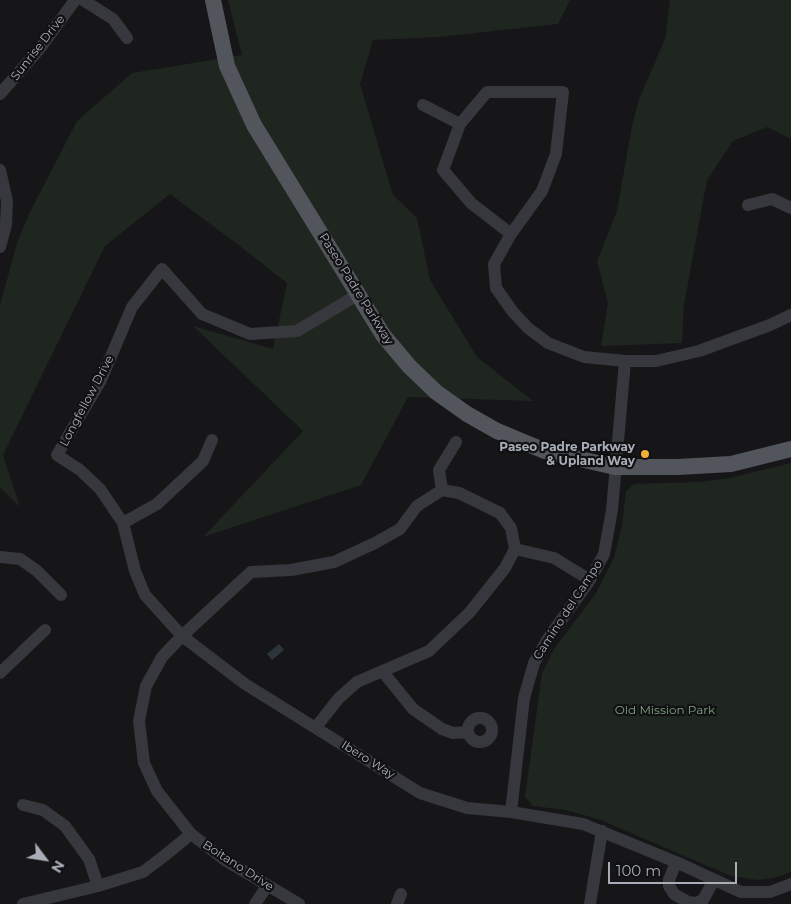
<!DOCTYPE html>
<html>
<head>
<meta charset="utf-8">
<style>
	body { margin:0 }
	#map { position:relative; width:791px; height:904px; overflow:hidden; background:#161618; font-family:Montserrat,sans-serif }
	canvas { display:block }
	.north { position:absolute; left:20px; top:834px; width:50px; height:50px; -webkit-text-stroke:4px #111113; paint-order:stroke; rotate:121deg; font-size:14px; font-weight:700; line-height:20px; text-align:center; color:#a8adb8 }
	.north::after { content:''; display:block; margin:auto; width:18px; height:22px; background:#a8adb8; clip-path:polygon(50% 0,100% 100%,50% 72%,0 100%) }
	.scale { position:absolute; left:608px; top:862px; width:129px; height:22px; box-sizing:border-box; border:2px solid #a8adb8; border-top:0; padding-left:6px; font-size:15px; line-height:18px; white-space:nowrap; color:#a8adb8; -webkit-text-stroke:4px #111113; paint-order:stroke }
</style>
</head>
<body>
<div id="map">
<canvas width="791" height="904"></canvas>
<div class="north">N</div>
<div class="scale">100 m</div>
</div>
<script>
const c = document.querySelector('canvas').getContext('2d');
c.lineJoin = 'round';
function fillPath(path, color) {
  c.fillStyle = color;
  c.fill(path, 'evenodd');
}
function poly(rows) {
  const path = new Path2D();
  for (const r of rows) {
    if (r.length === 3) {
      path.moveTo(r[0] + r[2], r[1]);
      path.arc(r[0], r[1], r[2], 0, 2 * Math.PI);
      continue;
    }
    path.moveTo(r[0], r[1]);
    for (let i = 2; i < r.length; i += 2) path.lineTo(r[i], r[i + 1]);
  }
  return path;
}
function strokePath(path, color, width, dash) {
  c.strokeStyle = color;
  c.lineWidth = width;
  c.lineCap = dash ? 'butt' : 'round';
  c.setLineDash(dash || []);
  c.stroke(path);
}
function write(font, color, halo, rows, align = 'center') {
  c.font = font + ' Montserrat,sans-serif';
  c.lineWidth = 4.5;
  c.setLineDash([]);
  c.textBaseline = 'middle';
  c.strokeStyle = halo;
  c.fillStyle = color;
  for (const [text, x, y, turn = 0] of rows) {
    c.save();
    c.translate(x, y);
    c.rotate((+turn || 0) * Math.PI / 180);
    c.textAlign = isNaN(turn) ? turn : align;
    if (halo) c.strokeText(text, 0, 0);
    c.fillText(text, 0, 0);
    c.restore();
  }
}
const green = poly([
	[228,0,570,0,558,24,439,37,373,40,360,84,393,195,417,218,430,280,477,357,533,401,408,397,361,485,203,537,303,431,193,326,273,349,287,283,236,243,170,194,105,246,3,455,20,507,0,487,0,305,17,243,30,212,77,121,132,73,242,55],
	[670,0,791,0,791,139,767,127,733,141,707,180,684,305,682,343,601,346,608,303,597,261,617,211,632,126,639,99,665,39],
	[791,463,791,872,774,878,758,880,731,876,601,820,566,810,533,806,525,797,542,673,554,649,596,593,614,558,622,526,626,491,634,484,697,482,725,479]
]);
const water = poly([
	[279,644,284,650,272,660,267,654]
]);
const minor = poly([
	[83,0,113,19,127,38],
	[0,94,41,47,75,0],
	[423,105,460,124],
	[0,170,7,201,6,225,0,247],
	[748,205,772,199,791,208],
	[511,234,471,203,443,170,460,124,487,92,563,92,556,154,542,191,511,234,494,264,496,288,513,312,528,328,548,343,584,357,625,361,656,361,699,351,770,325,791,315],
	[359,294,297,331,250,334,202,314,162,269,132,307,101,380,57,455,80,470,100,489,123,523,135,571,145,595,182,636,245,684,420,793,467,808,511,812,583,824,676,862,741,892,770,892,791,884],
	[442,490,439,470,456,442],
	[123,523,157,504,203,461,212,440],
	[515,549,554,558,590,580],
	[0,557,20,559,36,570,61,595],
	[383,672,413,709,442,729,453,733,468,732],
	[0,673,45,630],
	[480,730,12],
	[23,805,43,810,65,826,89,859,98,886],
	[511,812,524,698,534,663,549,637,590,580,604,554,612,510,625,361],
	[676,862,669,880,669,886,674,894,688,902,695,903,703,900,714,880],
	[23,904,98,886,143,872,164,856,191,834],
	[255,904,267,886],
	[299,904,225,860,191,834,157,791,144,763,139,721,146,686,162,657,182,636,251,572,291,570,334,562,375,543,400,529,417,506,442,490,459,493,500,513,511,528,515,549,505,568,470,612,429,651,357,682,339,698,316,727],
	[397,904,401,894],
	[590,904,602,831]
]);
const major = poly([
	[213,0,227,66,254,125,383,335,409,366,436,392,467,414,497,431,545,451,615,467,678,467,731,464,791,449]
]);
const markers = [
	[645,454,5,"#f2b134"]
];
const streetNames = [
	["Sunrise Drive",38,48,-52],
	["Paseo Padre Parkway",356,289,58],
	["Longfellow Drive",87,401,-62],
	["Camino del Campo",568,610,-57],
	["Ibero Way",368,760,32],
	["Boitano Drive",238,866,33]
];
const poiNames = [
	["Paseo Padre Parkway",635,447],
	["& Upland Way",635,461]
];
const parkNames = [
	["Old Mission Park",665,710]
];
fillPath(green, '#1e261f');
fillPath(water, '#2c353c');
strokePath(minor, '#37383d', 12);
strokePath(major, '#53555c', 16);
for (const [x, y, r, color] of markers) {
  const dot = new Path2D();
  dot.arc(x, y, r, 0, 2 * Math.PI);
  c.fillStyle = color;
  c.fill(dot);
  strokePath(dot, '#111113', 2);
}
write('12px', '#a8adb8', '#111113', streetNames);
write('bold 12px', '#a8adb8', '#111113', poiNames, 'right');
write('12px', '#7fa381', '#111113', parkNames);
</script>
</body>
</html>
